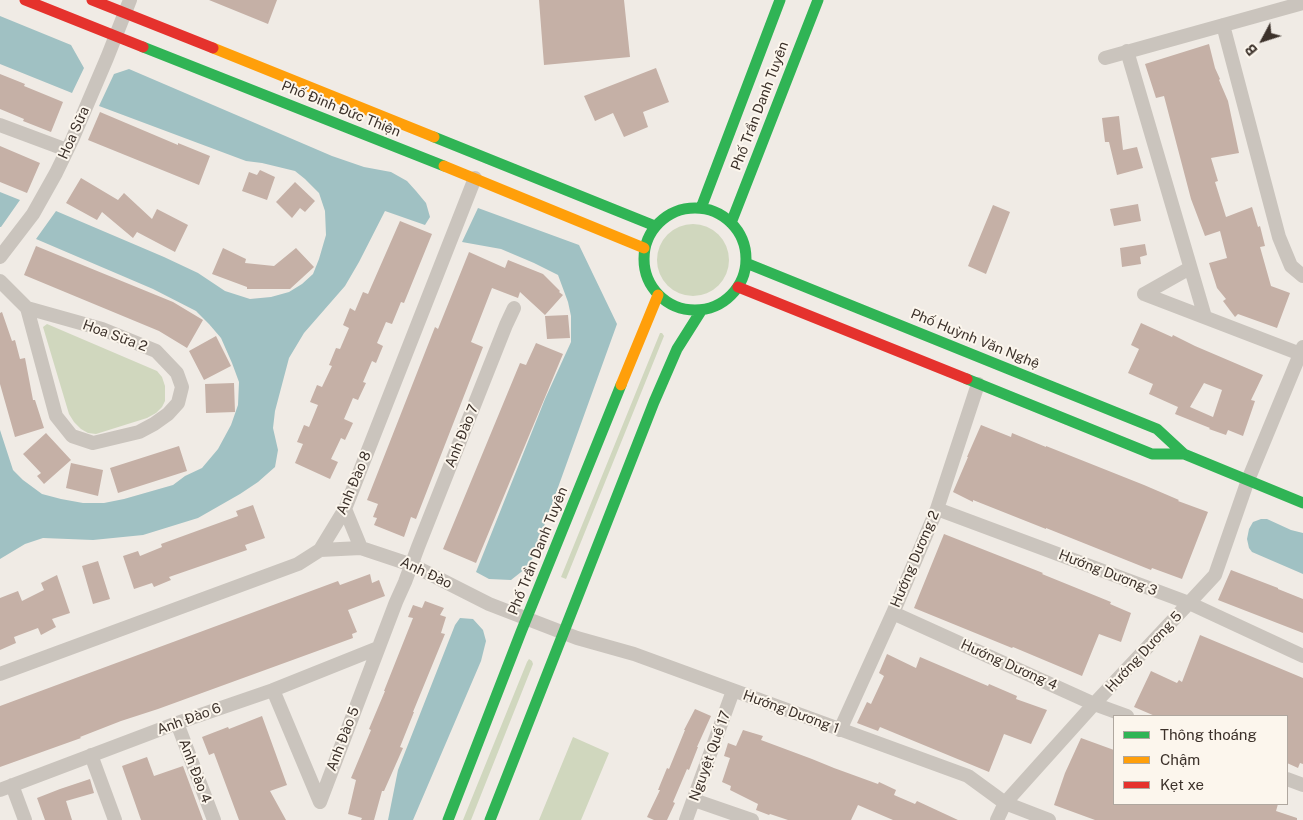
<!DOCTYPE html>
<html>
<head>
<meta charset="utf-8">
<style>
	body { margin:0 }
	#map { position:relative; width:1303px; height:820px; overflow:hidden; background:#f0ebe5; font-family:"Public Sans",sans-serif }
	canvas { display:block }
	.legend { position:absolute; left:1113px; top:715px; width:175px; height:90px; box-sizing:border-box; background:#fcf6ed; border:1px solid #afa79f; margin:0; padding:6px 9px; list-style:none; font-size:15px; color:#3c312a }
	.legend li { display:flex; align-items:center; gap:10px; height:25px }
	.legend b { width:25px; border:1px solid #afa79f }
	.north { position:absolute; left:1238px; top:15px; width:50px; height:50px; -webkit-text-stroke:4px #fcf6ed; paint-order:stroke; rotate:230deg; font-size:14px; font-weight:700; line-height:20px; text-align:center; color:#3c312a }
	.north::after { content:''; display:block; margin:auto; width:18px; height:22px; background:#3c312a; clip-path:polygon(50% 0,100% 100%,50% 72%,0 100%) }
</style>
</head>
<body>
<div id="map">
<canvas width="1303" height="820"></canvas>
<ul class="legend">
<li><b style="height:6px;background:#30b455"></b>Thông thoáng</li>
<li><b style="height:6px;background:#ff9f0a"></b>Chậm</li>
<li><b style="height:6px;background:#e5322d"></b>Kẹt xe</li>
</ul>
<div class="north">B</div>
</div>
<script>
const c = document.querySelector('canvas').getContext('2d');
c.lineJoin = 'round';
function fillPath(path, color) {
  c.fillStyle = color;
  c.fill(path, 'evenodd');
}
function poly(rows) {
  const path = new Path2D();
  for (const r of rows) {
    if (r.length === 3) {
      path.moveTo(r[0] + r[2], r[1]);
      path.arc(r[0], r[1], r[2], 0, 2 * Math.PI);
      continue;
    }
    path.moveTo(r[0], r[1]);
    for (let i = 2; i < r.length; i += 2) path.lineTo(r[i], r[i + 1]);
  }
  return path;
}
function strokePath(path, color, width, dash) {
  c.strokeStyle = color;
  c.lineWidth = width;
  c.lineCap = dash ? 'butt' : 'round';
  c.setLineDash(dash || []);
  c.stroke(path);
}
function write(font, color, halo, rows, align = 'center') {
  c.font = font + ' "Public Sans",sans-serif';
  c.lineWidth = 4;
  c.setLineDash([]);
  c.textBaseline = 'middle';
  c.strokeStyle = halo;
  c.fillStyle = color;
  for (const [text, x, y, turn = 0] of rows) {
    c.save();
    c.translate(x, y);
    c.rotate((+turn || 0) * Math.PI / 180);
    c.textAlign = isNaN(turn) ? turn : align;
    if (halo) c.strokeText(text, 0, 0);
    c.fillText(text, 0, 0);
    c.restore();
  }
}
const green = poly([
	[693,260,36],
	[47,324,157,371,162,377,165,386,165,401,162,407,156,413,147,418,96,434,88,433,81,429,74,422,69,414,43,327],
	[660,333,662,333,664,336,566,579,561,577],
	[529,659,532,661,533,664,471,820,463,820,527,662],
	[573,737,609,753,581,820,539,820]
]);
const water = poly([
	[0,16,71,45,84,68,72,93,0,64],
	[129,69,332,156,364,167,391,172,407,181,416,191,426,203,430,217,425,225,385,211,359,262,345,286,304,333,289,358,275,411,273,428,278,450,275,467,258,482,240,494,198,518,143,535,93,540,43,538,25,544,0,559,0,430,13,470,23,480,42,494,61,499,83,503,104,503,124,499,173,485,185,476,202,468,218,449,231,425,238,405,239,382,232,363,221,338,209,324,196,311,153,289,36,239,56,211,164,257,198,273,225,291,250,299,271,297,289,292,302,284,313,274,319,259,326,235,325,211,319,193,305,179,295,171,262,163,246,161,99,106,114,74],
	[0,192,20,200,1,227,0,227],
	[478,208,579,245,617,324,530,565,511,580,489,579,476,572,545,399,571,342,571,316,568,302,558,275,534,263,501,249,462,242],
	[1261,519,1267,519,1291,530,1303,533,1303,574,1252,552,1249,548,1247,539,1249,529,1253,522],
	[460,618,473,619,483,630,486,641,481,661,413,820,388,820,398,770,455,625]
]);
const building = poly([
	[209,0,277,0,268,24],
	[539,0,624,0,630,57,544,65],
	[1209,44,1215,68,1220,79,1219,80,1228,101,1239,153,1211,158,1218,181,1215,182,1226,217,1252,207,1258,227,1260,226,1265,246,1260,247,1271,286,1290,293,1277,328,1238,314,1235,317,1223,301,1226,299,1217,288,1209,263,1227,258,1220,231,1205,236,1191,199,1164,96,1156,98,1145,64],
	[656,68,669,102,643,112,648,127,624,137,613,113,595,121,584,96],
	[0,74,25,84,24,86,63,102,51,132,23,121,24,119,0,109],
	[100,112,178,145,178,143,210,156,199,185,88,140],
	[1119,116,1123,150,1137,147,1143,168,1117,175,1109,142,1105,142,1102,118],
	[0,146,40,163,27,193,0,182],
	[260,170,275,177,267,200,242,191,249,172,257,175],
	[81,178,118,200,124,193,152,219,157,209,188,225,175,252,137,232,133,238,102,212,97,220,66,203],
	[295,182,315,201,305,212,300,208,292,218,276,202],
	[1138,204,1141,221,1114,226,1110,209],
	[993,205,1010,212,986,274,968,266],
	[400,221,432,234,404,303,401,302,392,324,386,322,377,343,383,346,376,363,372,361,363,382,366,383,358,400,353,398,344,419,353,423,345,440,341,438,331,459,338,462,330,479,295,463,303,444,297,442,304,425,309,427,318,405,310,402,317,385,322,387,332,366,329,365,336,348,340,349,349,328,343,325,350,308,355,311,363,292,368,294],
	[1145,244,1147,255,1140,257,1141,264,1122,267,1120,248],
	[36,246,173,302,203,320,187,348,159,331,24,275],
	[223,248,246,259,245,263,274,266,296,248,314,267,290,289,247,289,247,287,212,274],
	[469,252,505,268,508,260,543,274,560,291,559,292,563,295,545,315,520,292,518,298,492,288,471,342,483,347,416,519,411,517,404,537,374,525,377,518,373,517,378,504,367,500,435,327,438,329],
	[2,312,12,341,15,340,20,359,25,358,33,400,35,400,44,428,15,437,0,384,0,313],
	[568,315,570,338,547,339,545,316],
	[1141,323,1172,337,1173,335,1195,346,1263,375,1251,400,1255,401,1243,436,1228,430,1226,435,1209,429,1210,428,1175,414,1178,407,1149,394,1153,384,1128,373,1139,349,1131,345],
	[1204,383,1222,390,1213,417,1190,407],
	[216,336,231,366,204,380,189,351],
	[536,343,563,354,476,563,443,549,520,363,526,365],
	[234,383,235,412,206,413,205,384],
	[981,425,1011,437,1012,433,1046,447,1046,446,1144,485,1179,500,1178,501,1208,512,1182,579,1152,568,1151,570,1046,528,1046,529,973,500,973,502,953,492,968,457,967,457],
	[46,433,71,460,44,484,37,476,41,473,23,454],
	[179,446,187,471,118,493,110,468],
	[71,463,103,470,98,496,66,488],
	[253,505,265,538,245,545,247,550,169,577,171,580,154,587,152,583,134,589,123,556,138,551,140,556,162,547,161,544,238,516,236,511],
	[944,534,1043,573,1042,574,1111,602,1110,604,1131,613,1121,642,1099,634,1082,676,1013,647,1012,648,914,608],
	[98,561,110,599,93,604,82,566],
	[1231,570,1278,588,1278,589,1303,599,1303,633,1218,600],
	[370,574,372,583,379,580,385,596,348,610,357,632,352,634,353,638,158,709,121,721,80,737,81,738,0,767,0,706,338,581,340,585],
	[57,575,70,613,52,619,56,627,41,635,38,628,14,637,16,643,0,650,0,598,18,591,22,601,44,590,41,583],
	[425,601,444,608,440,615,446,617,441,633,445,634,413,712,414,712,400,747,403,748,384,791,382,791,374,820,361,820,362,818,348,814,356,780,351,778,371,730,369,729,385,691,384,691,413,618,408,617,413,605,422,608],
	[1200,635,1303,678,1303,764,1300,763,1298,768,1287,763,1287,716,1155,716,1134,707,1151,671,1177,683,1179,680,1182,682],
	[887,654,916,668,920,657,988,686,989,684,1017,696,1016,699,1047,710,1031,744,1004,734,989,772,880,727,878,731,857,723,867,702,871,704,884,676,879,673],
	[695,709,711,716,697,747,698,747,689,770,687,769,673,802,675,803,667,820,654,820,647,817,660,790,658,790,667,768,669,769,685,730,684,730],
	[262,716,287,785,270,791,286,820,239,820,214,753,209,755,202,737,228,727,229,729],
	[743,730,763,736,761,740,812,759,834,768,878,784,879,782,896,790,894,795,915,804,917,801,958,820,893,820,858,805,851,820,788,820,770,814,769,815,756,810,758,804,730,790,731,786,722,782,730,758,724,756,728,743,736,746],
	[1081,738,1114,750,1114,804,1278,804,1276,811,1297,818,1297,820,1095,820,1054,805,1065,773],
	[147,757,154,776,183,766,203,820,141,820,122,766],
	[90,779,94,793,66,801,72,820,45,820,37,798,60,789]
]);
const street = poly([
	[1223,25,1279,237,1291,266,1303,276],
	[1127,51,1205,317],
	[1105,58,1303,3],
	[0,125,67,150],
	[0,257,33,214,56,173,72,140,107,58,130,0],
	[0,281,27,308,102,329,156,351,177,373,182,387,178,403,168,414,154,424,139,432,93,443,72,436,56,416,27,308],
	[1144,294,1303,355],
	[1144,294,1190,268],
	[345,509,361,548],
	[937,509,1189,603,1303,656],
	[320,550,361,548,412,565,489,604,577,638,634,654,968,776,1005,803,1049,820],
	[893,613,1094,704,1127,716],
	[0,674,298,564,320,550,345,509,475,178],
	[273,690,320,802],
	[177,723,214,820],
	[840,730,893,613,937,509,978,384],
	[91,755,115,820],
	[1287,779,1303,785],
	[12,785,25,820],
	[0,790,177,723,273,690,378,648],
	[694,800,752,820],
	[320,802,396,602,405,582,418,547,506,325,514,308],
	[686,820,733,691],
	[997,820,1005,803,1094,704,1189,603,1215,575,1248,480,1303,347]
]);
const fast = poly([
	[143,47,444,166],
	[434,137,655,226],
	[695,259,51],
	[701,208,780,0],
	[731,223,818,0],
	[746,263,1157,429,1184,454],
	[967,379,1152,454,1184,454,1303,503],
	[448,820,521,632,621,385],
	[490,820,654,402,677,349,701,311]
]);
const slow = poly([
	[213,48,434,137],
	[444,166,644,248],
	[621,385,658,295]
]);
const jam = poly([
	[25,0,143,47],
	[92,0,213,48],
	[738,287,967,379]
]);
const streetNames = [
	["Phố Trần Danh Tuyên",760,106,-69],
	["Phố Đinh Đức Thiện",341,109,22],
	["Hoa Sữa",74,133,-66],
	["Hoa Sữa 2",115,336,20],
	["Phố Huỳnh Văn Nghệ",975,339,22],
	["Anh Đào 7",462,436,-68],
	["Anh Đào 8",354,483,-67],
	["Phố Trần Danh Tuyên",538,551,-68],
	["Hướng Dương 2",915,559,-67],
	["Anh Đào",426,573,25],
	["Hướng Dương 3",1108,573,21],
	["Hướng Dương 5",1144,652,-47],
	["Hướng Dương 4",1009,665,24],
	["Hướng Dương 1",791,712,20],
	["Anh Đào 6",189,719,-20],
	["Anh Đào 5",343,739,-69],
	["Nguyệt Quế 17",710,756,-70],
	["Anh Đào 4",195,771,69]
];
fillPath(green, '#d0d7be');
fillPath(water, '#a0c1c3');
fillPath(building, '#c5b0a6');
strokePath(street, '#cac4bd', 14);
strokePath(fast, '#30b455', 11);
strokePath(slow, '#ff9f0a', 11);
strokePath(jam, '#e5322d', 11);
write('14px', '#3c312a', '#fcf6ed', streetNames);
</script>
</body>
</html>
